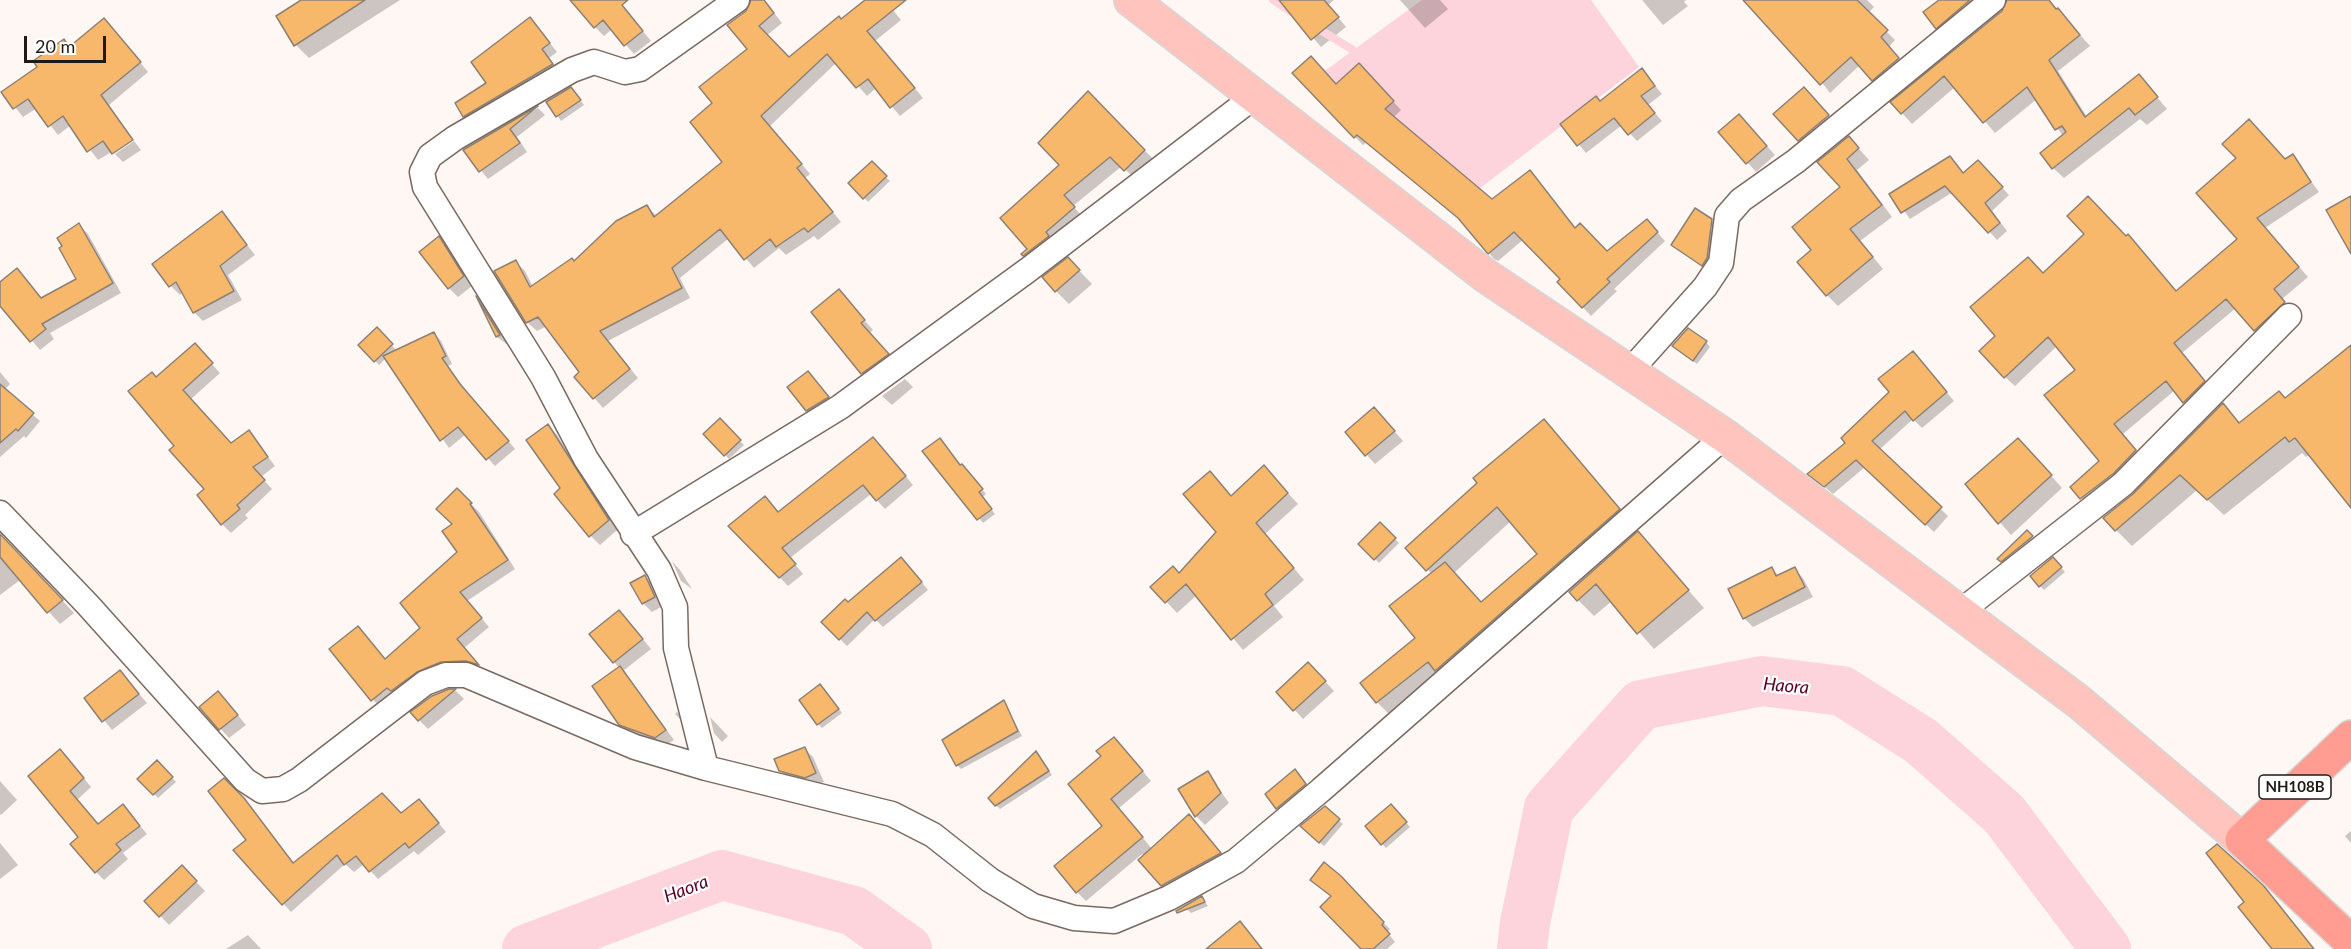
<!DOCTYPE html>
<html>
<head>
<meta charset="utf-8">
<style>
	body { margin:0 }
	#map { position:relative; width:2351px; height:949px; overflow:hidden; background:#fff7f3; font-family:Lato,sans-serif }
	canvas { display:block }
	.scale { position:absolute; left:24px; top:36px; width:82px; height:27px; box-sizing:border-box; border:3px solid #201a16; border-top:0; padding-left:8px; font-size:18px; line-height:21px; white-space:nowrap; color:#201a16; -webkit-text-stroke:4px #fff; paint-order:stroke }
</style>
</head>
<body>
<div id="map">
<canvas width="2351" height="949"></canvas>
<div class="scale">20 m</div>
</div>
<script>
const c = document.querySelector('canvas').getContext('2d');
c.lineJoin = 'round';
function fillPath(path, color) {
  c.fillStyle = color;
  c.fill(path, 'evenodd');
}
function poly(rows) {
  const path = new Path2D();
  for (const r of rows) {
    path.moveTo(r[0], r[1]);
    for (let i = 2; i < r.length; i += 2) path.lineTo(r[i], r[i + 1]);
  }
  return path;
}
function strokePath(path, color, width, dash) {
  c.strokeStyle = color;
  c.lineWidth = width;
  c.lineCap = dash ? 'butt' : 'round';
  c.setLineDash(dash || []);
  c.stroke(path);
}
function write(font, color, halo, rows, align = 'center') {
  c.font = font + ' Lato,sans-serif';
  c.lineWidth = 4.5;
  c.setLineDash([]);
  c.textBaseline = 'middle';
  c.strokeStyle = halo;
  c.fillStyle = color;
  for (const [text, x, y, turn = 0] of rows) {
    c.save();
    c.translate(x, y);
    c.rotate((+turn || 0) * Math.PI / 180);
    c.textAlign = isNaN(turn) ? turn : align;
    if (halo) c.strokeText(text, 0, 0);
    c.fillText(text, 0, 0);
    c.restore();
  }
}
const water = poly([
	[1422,0,1591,0,1639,67,1467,198,1315,78]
]);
const shadow = poly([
	[304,0,400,0,309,58,296,45],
	[585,0,617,0,651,41,634,54,612,29,604,36,595,27],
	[751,0,764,0,782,23,766,36,789,59,867,0,885,0,901,20,875,41,923,98,900,116,876,88,867,96,837,62,770,126,810,174,805,178,841,222,818,240,814,236,786,255,779,248,754,268,729,238,680,278,690,298,608,341,638,378,603,408,576,377,581,373,547,326,537,331,527,322,516,262,525,271,533,287,575,263,647,207,657,216,724,162,714,103,749,49],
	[1281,0,1334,0,1328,5,1346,27,1321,47],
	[1400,0,1440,0,1448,9,1425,28],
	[1642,0,1686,0,1684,2,1688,6,1663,25],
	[1759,0,1867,0,1874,7,1868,13,1895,40,1889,47,1907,68,1882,89,1860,65,1830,93],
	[1942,0,1997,0,1947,38,1937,28],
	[2008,0,2049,0,2090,46,2058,71,2087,117,2139,76,2167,109,2147,125,2140,119,2064,178,2053,168,2063,136,2037,99,1995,133,1955,87,1912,124,1902,113,2003,12],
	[538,28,557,52,549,58,560,73,472,124,464,116],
	[113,29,148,72,109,105,133,139,98,160,71,125,58,135,37,108,23,117,3,92,39,67,64,41,70,48],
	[1642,70,1662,94,1648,105,1662,121,1637,141,1622,125,1586,153,1562,124,1600,103],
	[1294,73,1336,85,1367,73,1401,110,1393,118,1492,201,1530,172,1576,229,1607,253,1655,230,1665,241,1614,289,1617,291,1591,316,1559,282,1562,279,1524,239,1498,261,1494,259,1462,221,1367,142,1363,145],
	[575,93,584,105,561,121,548,102],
	[1088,93,1155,161,1136,180,1122,166,1073,206,1084,218,1035,266,1023,255,1029,249],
	[1813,98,1837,125,1808,149,1799,140],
	[538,108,545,115,517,137,527,152,488,179,465,151],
	[1748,125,1775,155,1756,172,1721,132],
	[1849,138,1869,160,1857,170,1892,217,1860,241,1883,269,1838,306,1827,295,1813,251,1843,187],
	[134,141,141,150,123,162,115,154],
	[2292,156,2319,192,2265,228,2308,277,2282,299,2294,313,2264,340,2236,308,2182,353,2213,391,2194,411,2175,390,2123,434,2145,461,2091,508,2072,488,2101,461,2077,370,2057,346,2015,386,2005,377,1997,337,2043,275,2177,292,2239,240,2286,160],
	[872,163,890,181,868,202,851,183],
	[1985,169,2009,195,1992,211,2007,231,1997,240,1953,192,1910,219,1892,194],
	[222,213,255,255,228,275,242,300,203,321,194,312,183,292,180,295,171,286],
	[1711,220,1721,230,1712,274,1672,244],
	[79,225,88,234,121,293,50,333,54,339,40,350,0,303,0,284,42,299,78,279],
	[439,238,448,247,472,286,458,297,449,288],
	[1068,259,1092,284,1069,304,1056,291],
	[839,291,873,330,869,333,897,364,871,382,862,373],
	[481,303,485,307,508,345,497,337],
	[377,329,397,351,434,333,441,341,452,364,448,366,468,393,515,449,495,466,466,434,449,448,386,358,379,365,360,345],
	[1706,342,1710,347,1697,364,1678,350],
	[2351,347,2351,505,2310,454,2306,457,2302,453,2224,515,2197,490,2132,546,2116,530,2134,495,2223,405,2240,423,2286,400],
	[1913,353,1954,401,1922,428,1913,419,1879,450,1948,516,1934,532,1865,467,1833,494,1809,474,1847,443,1891,392],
	[203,354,220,373,190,400,231,445,249,432,275,466,261,477,272,489,245,515,248,518,231,533,222,524,206,489,176,446,157,379],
	[0,372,10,384,4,390,40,421,26,438,24,436,0,457],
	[808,373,836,407,816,419,807,410],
	[905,379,913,387,892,405,882,396],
	[1383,418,1403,441,1375,464,1347,433],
	[720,420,744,445,729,459,705,434],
	[1544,421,1634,525,1392,717,1377,702,1417,639,1432,574,1407,549],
	[1511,521,1539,554,1482,603,1454,573],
	[548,426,557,435,617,530,600,545,591,536,562,489],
	[881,447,913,485,885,509,871,494,790,558,803,574,788,586,730,526,779,514],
	[924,451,966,470,986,494,982,497,995,514,983,523],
	[2030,452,2062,488,2011,535,1967,485],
	[1274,478,1298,504,1265,534,1304,580,1274,606,1283,617,1243,650,1197,595,1177,613,1153,587,1180,575,1218,532,1232,497],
	[457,490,479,512,515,569,467,601,489,627,464,648,484,672,381,709,331,649,385,660,422,628,459,552,454,525],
	[1380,524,1399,543,1379,563,1360,544],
	[2027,532,2046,551,2015,575,1999,559],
	[1638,533,1704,608,1654,649,1612,601,1594,616,1578,600],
	[0,534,74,613,60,624,20,580,0,595],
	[672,561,680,570,692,589,681,581],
	[2057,563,2065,572,2044,590,2040,586],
	[909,567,928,590,883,627,875,619,847,646,823,622,848,604],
	[1772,568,1779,576,1794,569,1803,578,1813,597,1753,627,1744,618],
	[645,576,654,585,663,606,652,612,643,603],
	[628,621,651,649,623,671,674,740,664,746,630,734,621,724,619,668,614,662],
	[120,672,147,703,112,730,86,698],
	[1317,673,1334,691,1303,719,1278,692],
	[824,690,842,713,822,728,818,724],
	[456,691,464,699,428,729,412,713,433,697],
	[227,702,246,725,229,738,201,707],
	[1004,702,1022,736,961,769,957,765],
	[677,712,685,721,687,726,675,714],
	[710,717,728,736,722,742,714,733],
	[804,748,813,757,824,782,814,786,790,780,781,771],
	[1123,748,1151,781,1119,808,1152,849,1197,824,1229,862,1175,892,1142,854,1086,901,1077,892,1104,826],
	[1039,757,1052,775,1000,809,996,805],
	[68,759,91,787,77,800,99,826,123,806,147,834,123,853,128,859,104,880,96,872,80,837,30,776],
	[157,762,176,782,158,798,140,779],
	[1295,771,1314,793,1286,817,1277,808],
	[1207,772,1229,803,1205,825,1196,816],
	[0,781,17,800,1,815,0,814],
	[1325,808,1343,824,1324,846,1306,830],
	[427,809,446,832,418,855,414,851,378,879,364,864,354,872,345,864,291,912,235,850,294,864,401,815],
	[1395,810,1410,827,1386,848,1382,844],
	[2351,831,2351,843,2345,836],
	[0,843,18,865,0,879],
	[1324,865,1390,929,1387,932,1395,942,1387,949,1363,949,1332,897],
	[182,867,205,891,169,925,146,901],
	[1202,898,1208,906,1191,913,1185,907],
	[248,935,261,949,226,949]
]);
const stream = poly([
	[1273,0,1293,13],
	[1314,26,1353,50]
]);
const river = poly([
	[527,949,722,875,854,911,907,949],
	[1522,949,1525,923,1549,808,1641,705,1762,681,1842,691,1921,741,2004,814,2106,949]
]);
const building = poly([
	[301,0,365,0,294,46,276,16,301,0],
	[570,0,628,0,622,5,643,31,624,46,603,20,594,28,570,0],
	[751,0,764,0,774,13,759,26,789,57,839,16,841,19,865,0,906,0,867,31,915,88,890,108,868,79,856,88,827,54,761,116,802,164,797,168,833,212,808,232,804,228,776,247,770,239,744,260,720,229,672,268,682,288,600,331,630,369,593,399,574,377,579,372,538,317,526,323,494,271,516,260,530,287,572,258,574,261,616,221,647,205,654,217,722,162,690,122,712,103,699,87,747,49,727,25,746,11,751,0],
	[1279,0,1324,0,1339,17,1311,40,1279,0],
	[1743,0,1857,0,1888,30,1881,37,1899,58,1872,81,1851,57,1820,85,1743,0],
	[1939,0,1970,0,1936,29,1923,12,1939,0],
	[2007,0,2049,0,2056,9,2058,8,2080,35,2049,60,2085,117,2139,74,2158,97,2135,115,2129,108,2052,169,2040,153,2066,132,2062,126,2055,130,2027,87,1983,123,1944,76,1901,114,1890,102,2002,11,2007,0],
	[530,17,550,43,542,49,553,64,463,117,455,103,486,83,471,62,530,17],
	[104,18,141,62,101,95,133,140,112,154,103,141,87,152,63,116,48,127,28,99,13,109,1,92,37,67,33,61,64,39,69,47,104,18],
	[1311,56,1336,84,1359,63,1394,101,1385,109,1492,199,1530,170,1575,228,1580,223,1607,251,1647,219,1658,232,1607,279,1610,282,1582,308,1557,282,1560,279,1514,232,1488,254,1458,218,1357,135,1354,138,1292,73,1311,56],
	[1642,68,1655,86,1641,96,1655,113,1628,135,1614,118,1577,146,1560,124,1596,96,1600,101,1642,68],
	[571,87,581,100,556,117,546,102,571,87],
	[1804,87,1829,115,1798,141,1773,114,1804,87],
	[1088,91,1145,150,1124,171,1110,157,1064,195,1075,207,1046,232,1049,236,1023,256,1021,254,1027,249,1000,218,1059,165,1038,143,1088,91],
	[538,106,510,129,520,143,479,172,463,150,538,106],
	[1739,114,1767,146,1746,164,1718,132,1739,114],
	[2249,119,2285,159,2293,154,2311,182,2257,218,2299,267,2274,289,2285,302,2254,331,2226,299,2174,343,2205,381,2183,403,2166,381,2114,424,2136,450,2114,473,2080,499,2070,487,2099,461,2044,395,2075,370,2048,337,2004,378,1979,351,1995,336,1970,307,2028,257,2043,273,2084,234,2067,216,2088,196,2126,236,2128,234,2176,291,2237,239,2196,193,2236,158,2222,144,2249,119],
	[1849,136,1859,148,1847,159,1882,205,1850,229,1873,257,1826,296,1797,262,1811,250,1792,227,1840,187,1817,162,1849,136],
	[1950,156,1963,173,1978,160,2003,187,1985,203,2000,223,1988,233,1945,186,1901,213,1889,194,1950,156],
	[872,161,887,176,863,199,848,183,872,161],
	[2351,196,2351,254,2326,210,2351,196],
	[1695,208,1712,219,1707,258,1702,266,1671,245,1695,208],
	[222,211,247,245,220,266,234,291,193,313,176,282,169,287,152,264,222,211],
	[79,223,113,283,42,324,46,329,30,342,0,306,0,282,17,268,41,298,76,279,59,248,62,246,57,238,79,223],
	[439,236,464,276,448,289,419,252,439,236],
	[1068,257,1080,270,1055,292,1042,277,1068,257],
	[839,289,865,320,861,323,889,354,861,374,811,312,839,289],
	[476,296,500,335,496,337,476,296],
	[377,327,393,344,374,362,358,345,377,327],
	[1688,328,1707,341,1693,361,1672,346,1688,328],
	[434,332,446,356,442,358,460,384,509,441,486,460,458,427,440,441,383,356,434,332],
	[195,343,213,363,183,390,231,443,249,430,268,457,253,467,265,480,237,505,240,509,221,525,197,495,204,489,169,450,174,446,128,391,152,372,156,377,195,343],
	[2351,345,2351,508,2295,438,2289,442,2285,437,2207,500,2180,475,2115,531,2103,518,2133,494,2223,403,2239,423,2279,391,2285,398,2351,345],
	[1913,351,1947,392,1913,421,1905,411,1872,441,1942,507,1925,525,1856,460,1824,487,1807,474,1845,443,1841,438,1889,392,1878,379,1913,351],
	[808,371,829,397,806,411,787,387,808,371],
	[0,384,34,413,18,431,16,429,0,443,0,384],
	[1374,407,1395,431,1365,456,1345,432,1374,407],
	[720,418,741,440,724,456,703,434,720,418],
	[1544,419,1620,509,1435,671,1428,662,1376,703,1360,683,1415,638,1389,606,1445,562,1481,602,1537,554,1497,507,1426,571,1405,548,1477,483,1473,478,1544,419],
	[548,424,609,520,589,537,554,494,560,488,526,440,548,424],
	[873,437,906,476,876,501,863,485,782,548,796,564,779,578,728,526,765,496,778,512,873,437],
	[940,438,960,465,962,464,983,489,979,492,992,509,977,520,922,451,940,438],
	[2018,438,2052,475,1998,524,1965,484,2018,438],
	[1264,465,1288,493,1256,523,1294,568,1265,594,1273,605,1231,640,1186,584,1165,603,1150,587,1173,566,1179,573,1216,532,1183,494,1210,471,1231,496,1264,465],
	[457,488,472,503,470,504,508,560,460,592,482,618,457,639,479,665,466,661,441,662,417,672,391,691,387,688,371,701,329,649,358,626,385,659,420,628,400,603,457,552,442,531,452,524,436,509,457,488],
	[1380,522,1396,538,1374,560,1358,544,1380,522],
	[2027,530,2033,536,2001,562,1997,559,2027,530],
	[1638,531,1689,590,1637,634,1596,584,1577,601,1569,592,1638,531],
	[0,534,63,600,47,613,0,557,0,534],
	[901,557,922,582,875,621,867,612,839,640,821,622,845,599,848,602,901,557],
	[2053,557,2062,567,2039,587,2030,576,2053,557],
	[1772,567,1776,576,1795,567,1805,587,1743,619,1728,589,1772,567],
	[645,575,655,597,642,604,630,583,645,575],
	[619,610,643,639,613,663,589,634,619,610],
	[1308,662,1326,681,1293,711,1276,692,1308,662],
	[620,666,666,730,655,738,619,725,592,686,620,666],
	[120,670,139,694,102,722,84,698,120,670],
	[820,684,839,709,817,725,799,700,820,684],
	[449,689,456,689,418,721,410,712,432,696,449,689],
	[218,691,238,715,219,730,199,707,218,691],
	[1004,700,1018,731,956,766,942,740,1004,700],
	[1114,737,1143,771,1111,799,1143,837,1076,893,1054,866,1102,826,1068,784,1101,756,1096,751,1114,737],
	[805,747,816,773,805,778,779,771,774,759,805,747],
	[60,749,84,778,70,791,98,824,123,804,140,826,116,844,121,850,95,873,70,844,78,837,28,776,60,749],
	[1036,751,1049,771,995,806,988,798,1036,751],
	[157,760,173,777,153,795,137,779,157,760],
	[1295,769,1306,784,1276,809,1265,794,1295,769],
	[1208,771,1221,793,1195,817,1178,789,1208,771],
	[224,778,244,798,293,863,382,793,401,813,419,799,439,823,409,848,405,843,369,872,356,856,344,865,337,855,282,905,233,850,246,840,208,791,224,778],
	[1391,804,1407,822,1381,845,1365,826,1391,804],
	[1325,806,1340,819,1319,843,1300,826,1325,806],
	[1189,814,1221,853,1161,886,1138,860,1189,814],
	[2217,844,2263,885,2314,949,2272,949,2238,907,2244,902,2206,853,2217,844],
	[1324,862,1341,876,1384,922,1382,925,1390,934,1373,949,1361,949,1320,907,1331,896,1310,880,1324,862],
	[182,865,197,881,159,917,144,901,182,865],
	[1202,896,1205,902,1177,913,1176,911,1202,896],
	[1240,921,1262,949,1206,949,1240,921]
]);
const street = poly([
	[1629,372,1705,287,1721,263,1727,216,1741,200,1796,161,1993,0],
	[0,513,88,605,245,780,262,791,283,789,299,780,425,683,446,675,466,675,635,747,706,768,892,814,933,835,990,880,1033,906,1074,918,1114,921,1169,898,1236,861,1321,790,1725,436],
	[633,534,840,407,1028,270,1255,96],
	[1960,612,2123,484,2289,316],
	[706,768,676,648,675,607,659,570,586,459,543,377,425,187,422,172,430,156,455,138,572,70,594,62,625,72,640,69,737,0]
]);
const primary = poly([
	[1131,0,1486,276,1725,436,2079,702,2242,840]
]);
const highway = poly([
	[2351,737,2242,840,2351,942]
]);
const shields = [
	[2295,787,72]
];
const shieldNames = [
	["NH108B",2295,787]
];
const waterNames = [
	["Haora",1786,686,5],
	["Haora",686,889,-21]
];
fillPath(water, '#fed4dc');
fillPath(shadow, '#0003');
strokePath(stream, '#fed4dc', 8);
strokePath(river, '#fed4dc', 50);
fillPath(building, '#f8b86b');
strokePath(building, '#8e8174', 1.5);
strokePath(street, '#7a6960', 27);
strokePath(primary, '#d7d6d5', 36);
strokePath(highway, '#d7d6d5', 36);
strokePath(street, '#fff', 24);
strokePath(primary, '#ffc4be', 33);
strokePath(highway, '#ff9d92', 33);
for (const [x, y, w] of shields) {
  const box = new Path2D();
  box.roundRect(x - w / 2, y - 12, w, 24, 4.5);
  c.fillStyle = '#fff';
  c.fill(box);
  strokePath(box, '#201a16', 1.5);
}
write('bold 15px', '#201a16', null, shieldNames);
write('italic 18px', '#570023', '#fff', waterNames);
</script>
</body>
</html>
